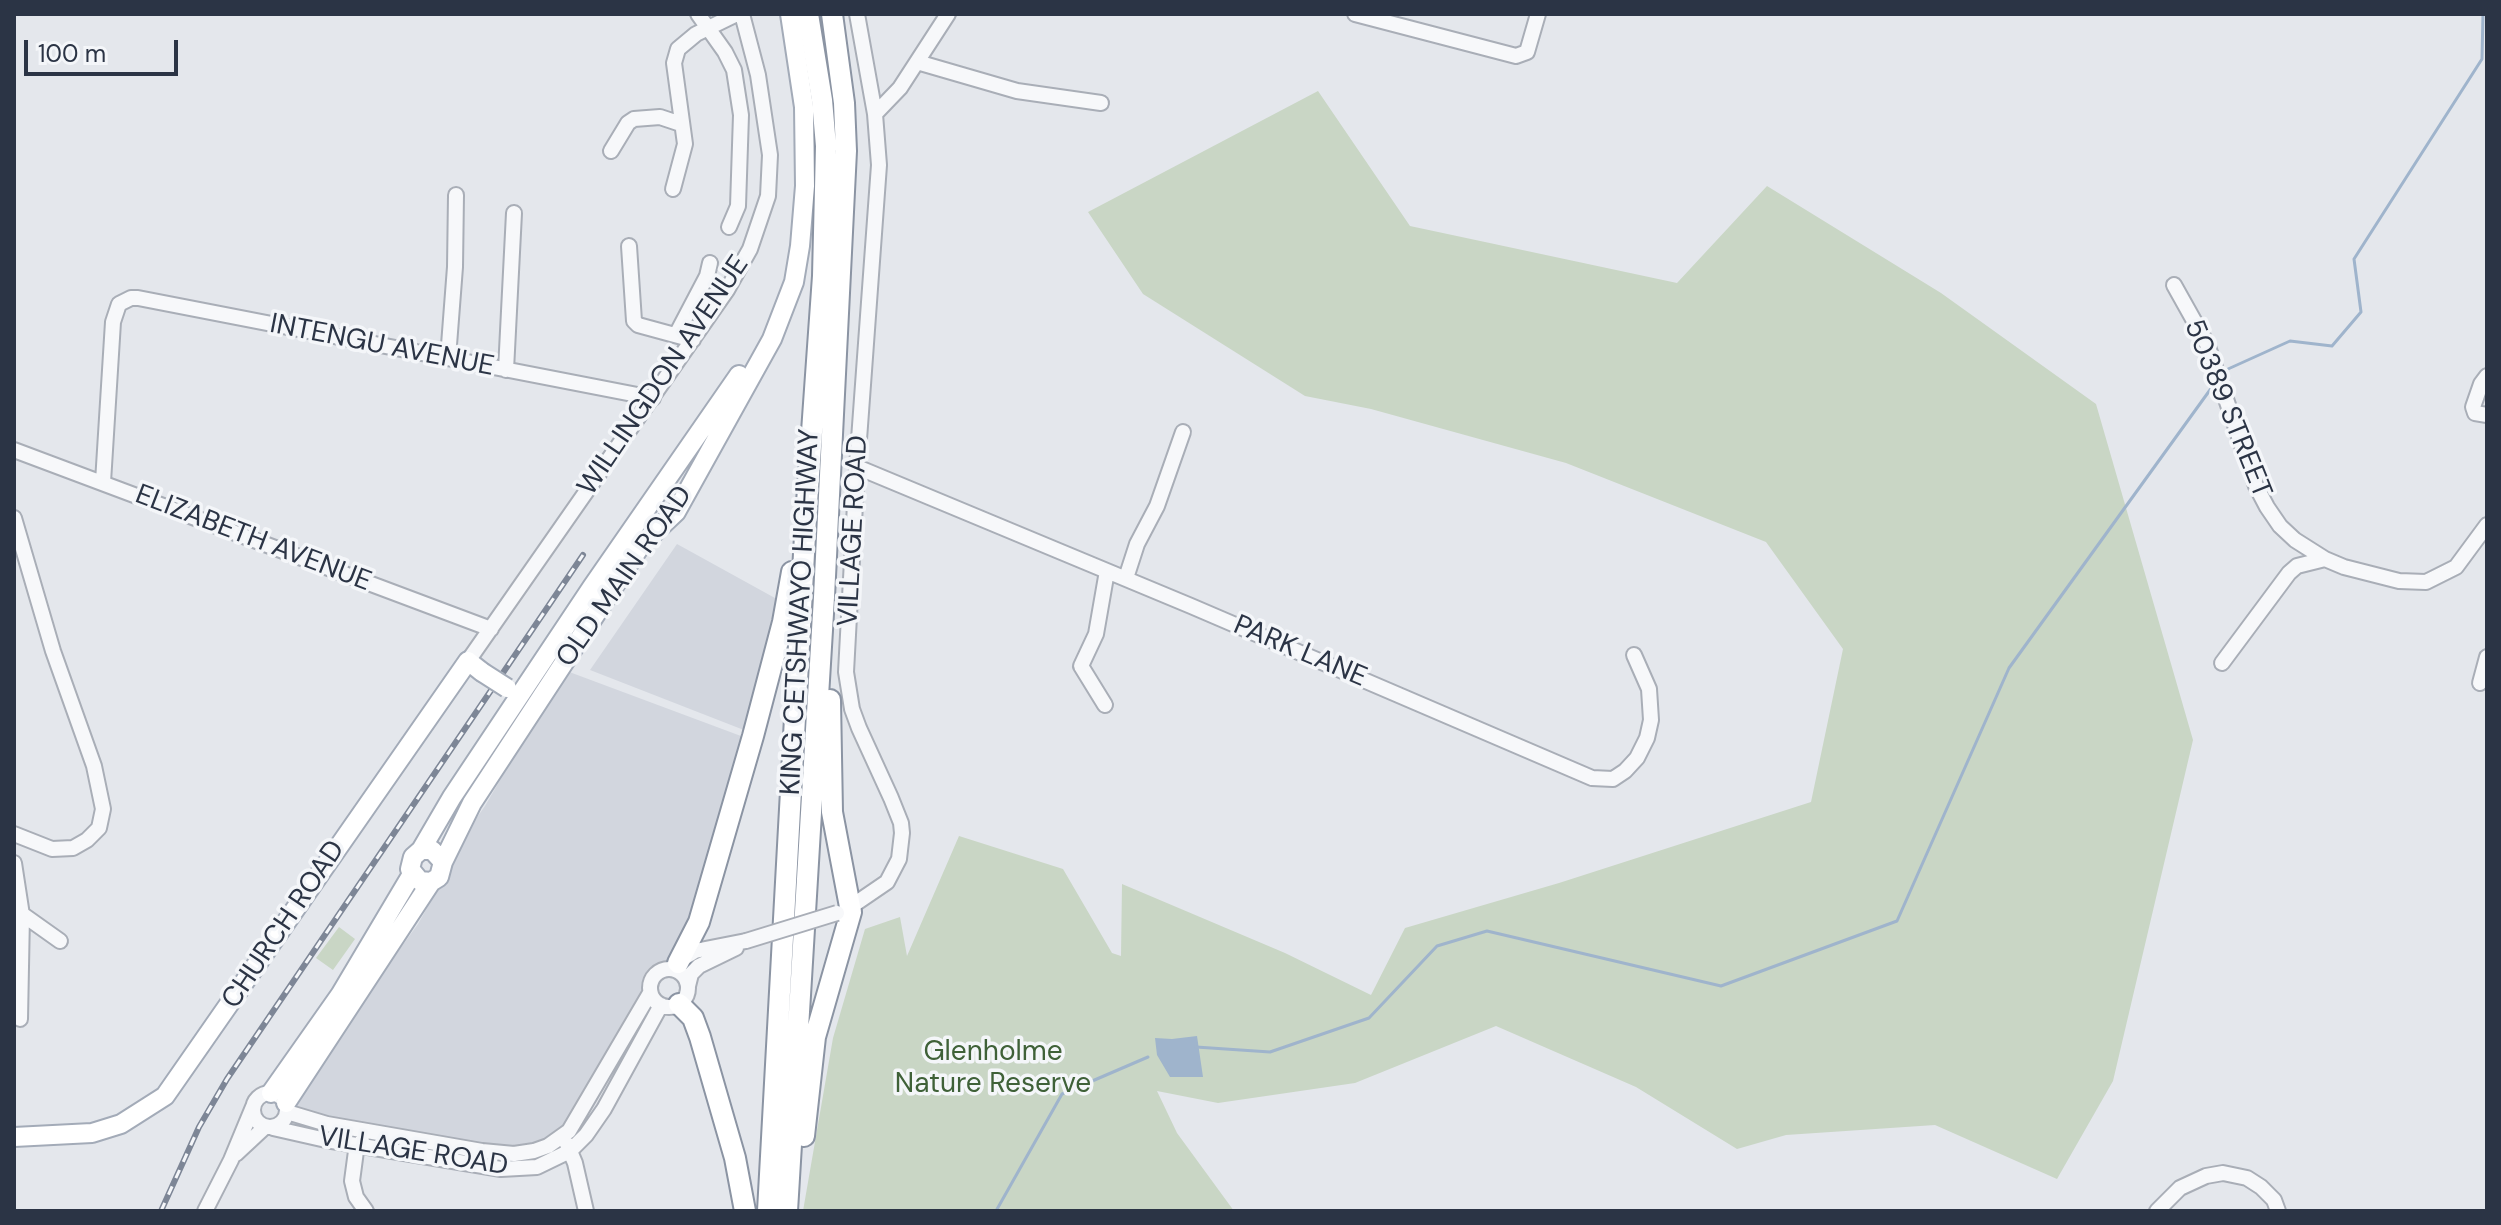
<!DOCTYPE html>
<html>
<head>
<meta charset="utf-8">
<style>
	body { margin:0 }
	#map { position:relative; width:2501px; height:1225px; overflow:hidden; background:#e4e7ec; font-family:"DM Sans",sans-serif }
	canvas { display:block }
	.frame { position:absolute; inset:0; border:16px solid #2b3445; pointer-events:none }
	.scale { position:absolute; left:24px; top:40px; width:154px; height:36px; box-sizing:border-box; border:4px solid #2b3445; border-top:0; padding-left:10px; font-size:24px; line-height:28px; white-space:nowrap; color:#2b3445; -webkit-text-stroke:6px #f4f6f9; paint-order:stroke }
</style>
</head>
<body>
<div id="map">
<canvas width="2501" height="1225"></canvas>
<div class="frame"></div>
<div class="scale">100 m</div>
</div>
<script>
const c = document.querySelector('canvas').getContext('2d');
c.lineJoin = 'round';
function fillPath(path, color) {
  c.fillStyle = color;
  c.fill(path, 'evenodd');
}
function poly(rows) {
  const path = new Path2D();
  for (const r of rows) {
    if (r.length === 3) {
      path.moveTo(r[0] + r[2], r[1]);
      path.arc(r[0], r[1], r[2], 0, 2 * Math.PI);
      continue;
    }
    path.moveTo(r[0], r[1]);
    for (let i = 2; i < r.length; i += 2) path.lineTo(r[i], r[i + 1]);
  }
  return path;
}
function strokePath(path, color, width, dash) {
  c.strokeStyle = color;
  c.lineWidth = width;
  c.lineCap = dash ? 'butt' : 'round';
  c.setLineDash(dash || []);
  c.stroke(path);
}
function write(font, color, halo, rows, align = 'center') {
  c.font = font + ' "DM Sans",sans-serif';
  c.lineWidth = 7;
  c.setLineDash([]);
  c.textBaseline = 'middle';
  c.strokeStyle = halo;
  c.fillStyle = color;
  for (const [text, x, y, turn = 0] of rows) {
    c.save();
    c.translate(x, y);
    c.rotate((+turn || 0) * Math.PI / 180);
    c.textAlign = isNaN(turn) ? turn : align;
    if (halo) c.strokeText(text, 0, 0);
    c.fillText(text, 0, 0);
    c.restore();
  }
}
const built = poly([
	[677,544,784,603,749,732,590,670],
	[564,670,749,739,690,931,667,969,656,972,651,977,646,994,577,1114,546,1142,515,1151,363,1129,297,1110,292,1103,293,1096,418,924,436,892,447,877,458,844,485,806]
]);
const green = poly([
	[1318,91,1410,226,1677,283,1767,186,1941,293,2096,404,2193,740,2113,1081,2057,1179,1935,1125,1786,1135,1737,1149,1636,1087,1496,1026,1355,1083,1218,1103,1157,1091,1177,1133,1234,1211,803,1211,833,1038,865,929,900,917,907,956,959,836,1063,869,1112,953,1121,956,1122,884,1285,953,1371,995,1405,928,1559,883,1811,802,1843,649,1766,542,1566,463,1371,409,1305,396,1143,294,1088,212],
	[339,927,355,939,333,970,316,958]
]);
const water = poly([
	[1197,1036,1203,1077,1170,1077,1157,1055,1155,1038,1172,1039]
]);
const stream = poly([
	[2228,369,2290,341,2332,346,2361,312,2354,259,2482,59,2483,14],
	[1196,1047,1270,1052,1369,1018,1437,946,1487,931,1721,986,1897,921,2009,668,2215,383],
	[996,1211,1062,1094,1148,1057]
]);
const minor = poly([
	[698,14,725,52,734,70,741,115,738,206,729,227],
	[1355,14,1516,56,1527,52,1538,14],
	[917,62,1017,91,1101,103],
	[875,114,900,88,948,14],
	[611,151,628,123,634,119,660,117,681,124],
	[673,189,685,144,674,63,678,49,696,34,737,14],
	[629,246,634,321,638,325,693,340],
	[2174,285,2207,344,2256,486,2267,507,2280,526,2295,540,2325,559,2344,567,2399,581,2426,582,2456,567,2487,525],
	[676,335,707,276,710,263],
	[448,358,455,267,456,195],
	[506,370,514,213],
	[2487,376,2481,384,2473,407,2475,413,2487,415],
	[14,450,491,629],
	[857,467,1191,606,1592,778,1613,779,1625,771,1637,758,1647,738,1651,720,1649,689,1634,655],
	[103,482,113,322,119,304,131,298,138,298,653,398],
	[14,518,53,651,94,766,103,809,99,828,87,840,73,848,52,849,14,834],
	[1126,578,1137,544,1157,506,1183,432],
	[468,661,727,290,750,249,768,196,770,155,758,75,742,14],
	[2222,663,2289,573,2297,566,2325,559],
	[2480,683,2487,657],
	[1105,705,1081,666,1096,634,1107,571],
	[14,863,22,915,20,1019],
	[846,910,887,882,899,859,902,833,901,823,891,798,859,728,852,709,846,672,857,467,879,165,875,114,857,14],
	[22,914,60,941],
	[682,959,695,951,746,941],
	[669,988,19],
	[688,986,691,974,699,966,736,948],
	[270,1110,17],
	[287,1112,327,1124,482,1151,514,1154,534,1151,548,1146,569,1131,650,993],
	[273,1128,326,1140,501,1169,537,1167,570,1151,586,1135,604,1109,661,1005],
	[362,1141,356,1151,352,1181,356,1197,366,1211],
	[567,1144,575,1163,586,1211],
	[236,1154,265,1127],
	[205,1211,231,1160,253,1107],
	[2157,1211,2180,1188,2206,1176,2223,1173,2247,1178,2261,1187,2274,1200,2278,1211]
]);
const major = poly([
	[421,850,452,797,592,587,739,375],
	[443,862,432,850,421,850,413,857,410,869,420,881,431,882,439,877,443,862,472,803,641,545,676,512,772,339,794,282,800,246,805,186,804,107,790,14],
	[271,1093,340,995,412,874],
	[286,1103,431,882],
	[14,1137,92,1133,121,1124,165,1096,468,661,482,672]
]);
const highway = poly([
	[678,963,699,922,753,736,783,622,792,572],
	[679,1004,693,1018,700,1037,735,1158,745,1211],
	[804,1136,815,1037,851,912,832,812,830,700],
	[768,1211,806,517,823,276,826,146,822,100,808,14],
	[787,1211,824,597,846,151,844,103,832,14]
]);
const rail = poly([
	[161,1211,199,1127,227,1079,583,555]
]);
const minorBridge = poly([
	[746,941,837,913]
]);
const majorBridge = poly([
	[482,672,507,688]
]);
const streetNames = [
	["INTENGU AVENUE",382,346,11],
	["WILLINGDON AVENUE",664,376,-56],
	["50389 STREET",2227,409,68],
	["VILLAGE ROAD",854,531,-87],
	["ELIZABETH AVENUE",253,539,21],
	["OLD MAIN ROAD",625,577,-55],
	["KING CETSHWAYO HIGHWAY",801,612,-87],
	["PARK LANE",1300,652,23],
	["CHURCH ROAD",284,925,-56],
	["VILLAGE ROAD",413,1152,9]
];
const parkNames = [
	["Glenholme",993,1053],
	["Nature Reserve",993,1085]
];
fillPath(built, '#d2d6de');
fillPath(green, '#c9d6c5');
fillPath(water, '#9fb4cc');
strokePath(stream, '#9fb4cc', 3);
strokePath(minor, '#a9aeb7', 18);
strokePath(major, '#a3abb8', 22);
strokePath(highway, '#8b94a3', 24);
strokePath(minor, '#f7f8fa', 14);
strokePath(major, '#fff', 18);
strokePath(highway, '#fff', 20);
strokePath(rail, '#7d8696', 6);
strokePath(rail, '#f4f6f9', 3, [9]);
strokePath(minorBridge, '#a9aeb7', 18, []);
strokePath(majorBridge, '#a3abb8', 22, []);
strokePath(minorBridge, '#f7f8fa', 14);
strokePath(majorBridge, '#fff', 18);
write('28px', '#2b3445', '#f4f6f9', streetNames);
write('28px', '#3f6138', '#f4f6f9', parkNames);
</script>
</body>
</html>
